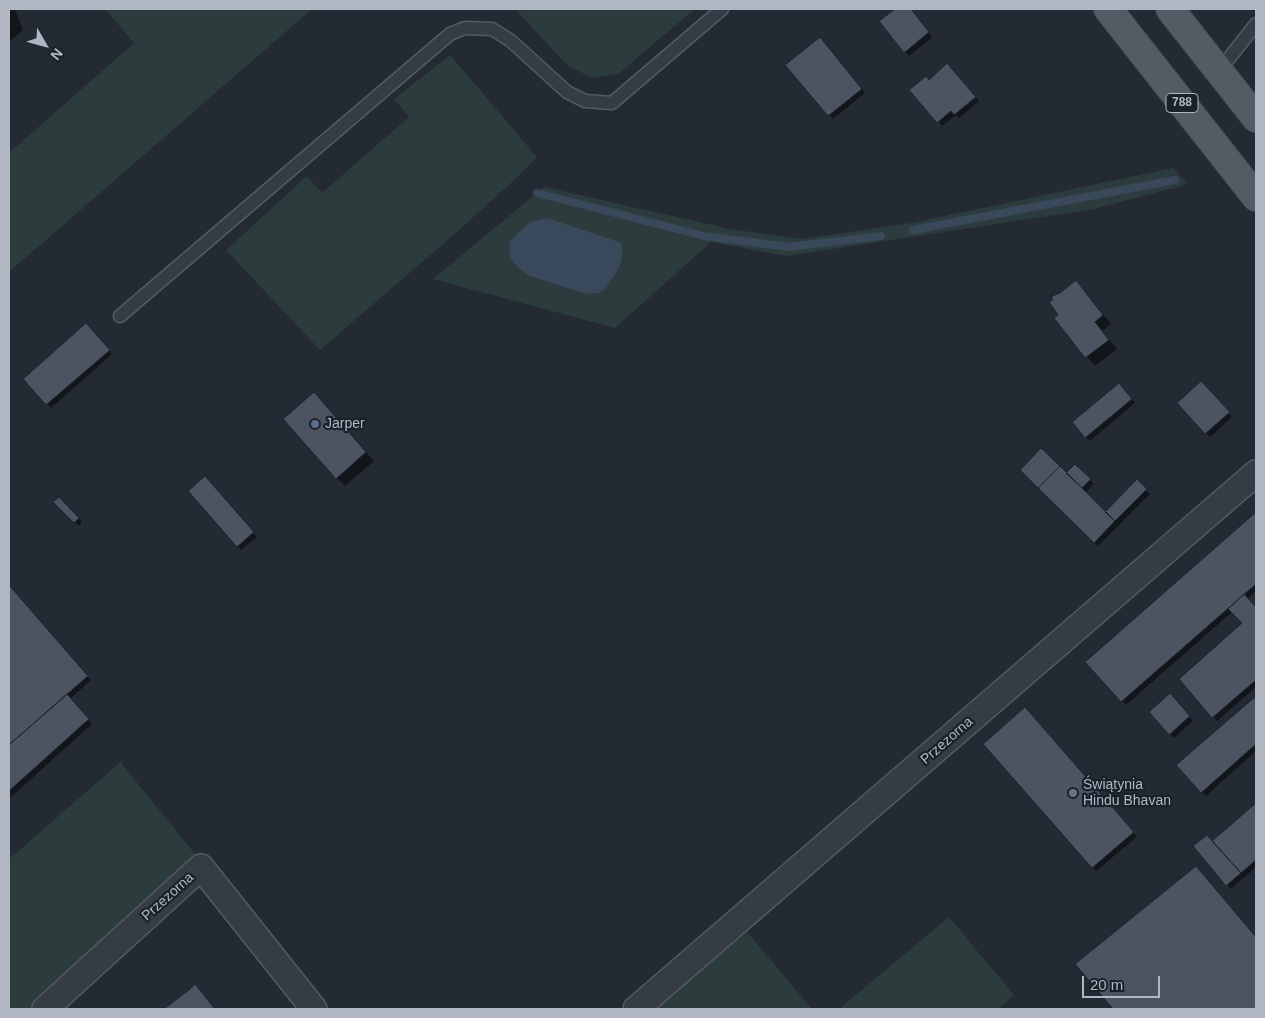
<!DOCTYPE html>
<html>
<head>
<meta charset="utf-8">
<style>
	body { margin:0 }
	#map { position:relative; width:1265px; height:1018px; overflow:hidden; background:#232a34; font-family:Helvetica,sans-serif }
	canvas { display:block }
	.frame { position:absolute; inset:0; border:10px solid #b1b7c2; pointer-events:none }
	.north { position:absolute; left:20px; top:20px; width:50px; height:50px; -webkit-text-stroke:4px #1b212a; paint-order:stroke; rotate:128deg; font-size:14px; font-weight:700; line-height:20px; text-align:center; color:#b1b7c2 }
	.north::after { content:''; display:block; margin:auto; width:18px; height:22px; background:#b1b7c2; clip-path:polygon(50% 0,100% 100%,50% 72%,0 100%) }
	.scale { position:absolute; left:1082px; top:976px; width:78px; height:22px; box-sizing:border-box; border:2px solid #b1b7c2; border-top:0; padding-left:6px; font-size:15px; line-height:18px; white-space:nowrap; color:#b1b7c2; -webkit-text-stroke:4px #1b212a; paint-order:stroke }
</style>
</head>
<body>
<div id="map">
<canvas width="1265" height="1018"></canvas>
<div class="frame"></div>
<div class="north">N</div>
<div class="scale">20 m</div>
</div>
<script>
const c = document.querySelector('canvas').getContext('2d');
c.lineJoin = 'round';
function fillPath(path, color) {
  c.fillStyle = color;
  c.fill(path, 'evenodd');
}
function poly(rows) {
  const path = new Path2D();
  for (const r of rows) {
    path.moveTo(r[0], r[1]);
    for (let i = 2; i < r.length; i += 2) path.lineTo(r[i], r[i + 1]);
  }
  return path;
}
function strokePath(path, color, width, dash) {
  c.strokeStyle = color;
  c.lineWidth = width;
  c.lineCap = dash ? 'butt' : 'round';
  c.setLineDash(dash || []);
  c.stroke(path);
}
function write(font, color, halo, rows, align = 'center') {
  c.font = font + ' Helvetica,sans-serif';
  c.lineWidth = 4.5;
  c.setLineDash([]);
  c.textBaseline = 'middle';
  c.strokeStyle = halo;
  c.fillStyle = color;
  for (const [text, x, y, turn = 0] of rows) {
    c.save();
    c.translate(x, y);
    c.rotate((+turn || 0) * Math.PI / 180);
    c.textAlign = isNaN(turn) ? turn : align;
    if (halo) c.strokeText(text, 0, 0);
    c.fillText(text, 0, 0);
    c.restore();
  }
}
const green = poly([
	[105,9,312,9,9,272,9,153,134,43],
	[515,9,695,9,618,74,592,78,567,65],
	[450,55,537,157,512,182,457,232,320,350,226,250,307,176,322,193,409,117,394,99],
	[1173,168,1188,184,1094,209,787,256,711,242,615,328,433,279,544,187,730,229,802,239,911,223],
	[124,759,122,764,195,854,31,1009,9,1009,9,859],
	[949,917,1014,995,998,1009,839,1009],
	[747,932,812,1009,656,1009]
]);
const water = poly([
	[547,218,622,243,622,257,620,266,606,288,599,293,586,294,527,275,516,265,510,257,509,242,530,222]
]);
const shadow = poly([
	[9,9,15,9,23,30,9,42],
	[897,9,910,9,932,37,909,56,881,21],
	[823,43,865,93,833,119,787,65],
	[951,68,979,101,959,118,956,115,942,126,911,90],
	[1076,281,1111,324,1102,331,1117,349,1095,366,1056,318,1060,315,1060,294],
	[90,329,112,354,51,408,25,379],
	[1201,382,1232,417,1210,437,1178,403],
	[1123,389,1135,403,1090,441,1086,437],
	[322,402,374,461,345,486,337,478],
	[1075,466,1094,484,1085,493,1105,513,1137,481,1150,494,1098,546,1021,470,1066,475],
	[209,481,257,537,241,550,237,546],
	[59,499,82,522,79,526,55,502],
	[1256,514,1256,591,1247,599,1256,609,1256,687,1217,721,1180,679,1244,623,1232,612,1126,705,1087,662],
	[9,586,91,680,70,699,92,724,11,797,9,795],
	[1256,698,1256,751,1206,796,1178,765],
	[1174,699,1193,721,1174,738,1170,734],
	[1029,713,1137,837,1096,871,1093,867],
	[1256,805,1256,867,1231,889,1227,885,1213,842],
	[1200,871,1256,939,1256,1009,1114,1009,1077,964]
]);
const stream = poly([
	[537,193,704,236,789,247,881,236],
	[913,230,1175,180]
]);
const building = poly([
	[895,9,911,9,929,32,904,53,879,21,895,9],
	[820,37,862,89,828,116,785,65,820,37],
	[947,63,976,97,954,115,951,111,937,123,909,90,926,76,929,80,947,63],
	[1076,280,1103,315,1095,322,1109,340,1085,358,1054,318,1058,315,1049,302,1052,300,1052,296,1060,293,1076,280],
	[86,323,110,350,46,405,23,379,86,323],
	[1201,381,1230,412,1205,434,1177,403,1201,381],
	[1119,383,1132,399,1085,438,1072,422,1119,383],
	[314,392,366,452,336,479,283,419,314,392],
	[1041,448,1060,466,1038,488,1020,470,1041,448],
	[1075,464,1091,479,1082,488,1066,473,1075,464],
	[1060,466,1115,521,1094,543,1038,488,1060,466],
	[205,476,254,532,237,547,188,491,205,476],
	[1137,479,1147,489,1115,521,1105,512,1137,479],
	[59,497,79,518,74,523,53,502,59,497],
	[1256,512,1256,584,1121,702,1085,662,1256,512],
	[9,585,88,676,9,745,9,585],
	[1244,594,1256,607,1256,680,1212,718,1179,679,1242,623,1228,609,1244,594],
	[1170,693,1190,716,1169,735,1149,712,1170,693],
	[67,694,89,719,9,791,9,745,67,694],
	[1256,696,1256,744,1201,793,1176,765,1256,696],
	[1025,707,1134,832,1092,868,983,744,1025,707],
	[1256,803,1256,860,1241,873,1212,841,1256,803],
	[1207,835,1241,873,1226,886,1193,846,1207,835],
	[1196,866,1256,937,1256,1009,1113,1009,1075,964,1196,866],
	[195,984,215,1009,164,1009,190,989,195,984]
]);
const service = poly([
	[1219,71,1256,24],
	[120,316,450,34,465,28,492,29,511,41,567,92,585,101,612,103,722,9]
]);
const minor = poly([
	[45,1009,201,867,314,1009],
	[636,1009,1256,473]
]);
const primary = poly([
	[1108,9,1256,197],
	[1170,9,1256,118]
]);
const markers = [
	[315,424,5,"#5c6f8a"],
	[1073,793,5,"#6b7280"]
];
const shields = [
	[1182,103,32]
];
const shieldNames = [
	["788",1182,103]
];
const poiNames = [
	["Jarper",325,424],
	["Świątynia",1083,785],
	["Hindu Bhavan",1083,801]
];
const streetNames = [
	["Przezorna",947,741,-41],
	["Przezorna",168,897,-42]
];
fillPath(green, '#2c3c3c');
fillPath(water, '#3a485c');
fillPath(shadow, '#0007');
strokePath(stream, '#3a485c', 8);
fillPath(building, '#4b5460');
strokePath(building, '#1d232c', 1);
strokePath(service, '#545a63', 15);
strokePath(minor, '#545a63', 28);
strokePath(primary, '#3f454f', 30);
strokePath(service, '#363c45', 12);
strokePath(minor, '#363c45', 25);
strokePath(primary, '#545b65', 28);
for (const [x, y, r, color] of markers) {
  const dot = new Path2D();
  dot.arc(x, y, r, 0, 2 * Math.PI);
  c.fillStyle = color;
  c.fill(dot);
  strokePath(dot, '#1b212a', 2);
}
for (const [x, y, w] of shields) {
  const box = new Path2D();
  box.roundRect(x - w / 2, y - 9.5, w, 19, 4);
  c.fillStyle = '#1b212a';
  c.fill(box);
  strokePath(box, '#b1b7c2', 1);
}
write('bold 12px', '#b1b7c2', null, shieldNames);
write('14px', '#b1b7c2', '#1b212a', poiNames, 'left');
write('14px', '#b1b7c2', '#1b212a', streetNames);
</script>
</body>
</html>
